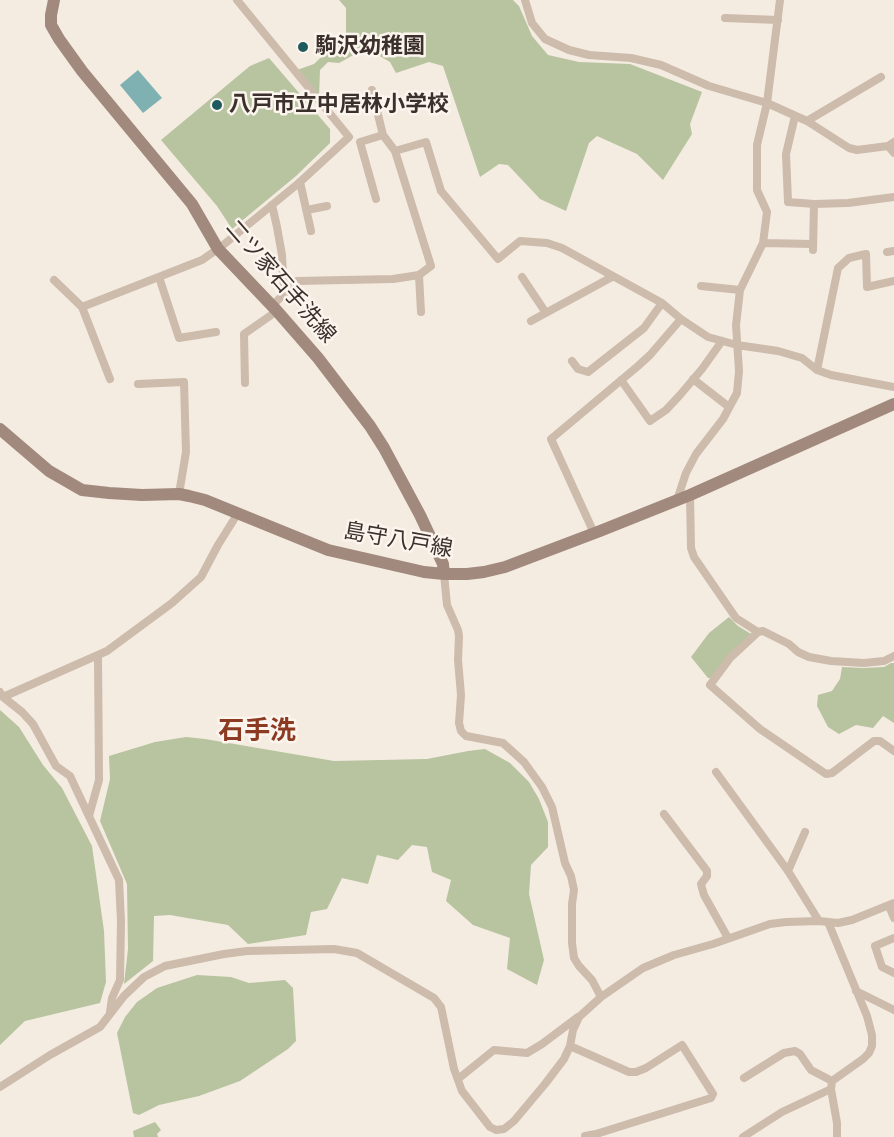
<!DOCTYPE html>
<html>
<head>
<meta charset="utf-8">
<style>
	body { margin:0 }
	canvas { display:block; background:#f4ebe1 }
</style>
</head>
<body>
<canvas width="894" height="1137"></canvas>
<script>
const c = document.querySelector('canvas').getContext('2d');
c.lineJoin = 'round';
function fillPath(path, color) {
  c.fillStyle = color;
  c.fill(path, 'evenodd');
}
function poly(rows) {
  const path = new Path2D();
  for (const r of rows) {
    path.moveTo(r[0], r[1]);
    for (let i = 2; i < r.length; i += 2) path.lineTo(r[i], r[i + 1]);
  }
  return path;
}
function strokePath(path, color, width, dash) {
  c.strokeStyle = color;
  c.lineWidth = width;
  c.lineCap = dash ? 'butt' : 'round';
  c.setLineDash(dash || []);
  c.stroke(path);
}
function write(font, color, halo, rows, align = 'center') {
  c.font = font + ' Signika,"Noto Sans JP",sans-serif';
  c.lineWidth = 5;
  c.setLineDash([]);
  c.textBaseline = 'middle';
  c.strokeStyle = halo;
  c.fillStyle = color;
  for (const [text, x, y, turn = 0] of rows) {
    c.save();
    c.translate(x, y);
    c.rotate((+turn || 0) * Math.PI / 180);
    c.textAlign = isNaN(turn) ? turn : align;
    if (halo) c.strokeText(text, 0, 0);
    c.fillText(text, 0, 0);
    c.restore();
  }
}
const green = poly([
	[339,0,513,0,519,6,532,36,548,55,579,62,630,64,702,92,690,124,692,134,663,180,637,154,597,136,589,143,566,211,540,199,508,165,499,164,480,177,443,66,429,62,396,73,390,62,366,48,339,63,328,62,320,70,319,97,297,70,314,64,346,33,346,8],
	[269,58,330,129,330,143,296,176,232,229,217,206,161,140,250,66],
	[729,617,738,626,751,634,712,678,708,678,691,657,709,633],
	[891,663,894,663,894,723,883,716,873,728,856,725,839,734,828,727,817,706,818,695,832,691,840,679,842,667,864,668,884,667],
	[0,710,19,727,43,765,62,788,92,846,104,931,106,982,100,1003,25,1021,0,1045],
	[186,737,205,739,334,761,427,759,468,751,485,749,510,763,529,782,539,799,548,822,548,847,531,865,529,894,544,960,537,985,507,969,510,938,473,925,446,901,451,880,432,872,427,847,412,845,398,860,377,855,368,884,342,878,327,909,311,912,306,935,248,944,228,925,170,915,154,916,153,961,124,984,128,949,127,884,100,821,110,779,109,756,155,742],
	[197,975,231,977,249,983,285,980,293,988,296,1041,288,1049,240,1081,199,1096,159,1105,139,1115,133,1113,117,1033,125,1017,137,1002,157,988],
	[155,1122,161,1130,157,1134,158,1137,134,1137,133,1131]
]);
const water = poly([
	[138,70,162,98,143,113,120,85]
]);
const street = poly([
	[525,0,532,23,545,39,569,50,589,55,631,58,661,65,709,86,767,103,807,121,849,148,857,150,888,146,894,142],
	[725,18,778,20],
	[372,90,383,135,395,151],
	[795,116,786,154,788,202,814,204,848,203,894,197],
	[807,121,881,77],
	[888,146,894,153],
	[300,182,311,231],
	[376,199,360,142,383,135],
	[272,205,277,227,282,255,284,294],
	[307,210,327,206],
	[763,243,813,244],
	[813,250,814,204],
	[887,252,894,251],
	[419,275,421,312],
	[159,277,179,338,216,332],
	[522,277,546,313],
	[54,280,82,307,202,260,222,246,300,182,349,137,237,0],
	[701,286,740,290],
	[272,306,297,281,393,279,419,275,431,266,395,151,426,142,441,191,498,259,520,241,547,243,562,248,662,303,681,319,708,337,737,345,778,351,802,358,817,370,831,375,894,387],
	[82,307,110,379],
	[531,321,612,277],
	[572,361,578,369,588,372,644,328,662,303],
	[817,370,838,268,849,258,866,254,867,287,894,281],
	[693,379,729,407],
	[621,380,650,421,666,410,680,395,702,369,722,341],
	[245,383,244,334,277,311],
	[138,384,184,382,186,452,179,494],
	[690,495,691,548,694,557,736,618,758,632,763,631,789,644,798,652,809,657,831,661,864,663,884,661,894,656],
	[677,500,686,473,696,454,723,419,737,393,739,371,736,325,740,290,763,243,767,212,757,190,757,145,767,103,780,0],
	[594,533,551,439,638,366,650,355,681,319],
	[444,574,447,605,458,630,459,636,458,660,461,695,459,723,461,731,466,736,503,743,524,762,542,787,552,807,565,863,571,876,574,890,572,904,572,943,574,958,579,966,592,980,601,997],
	[758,632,730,658,710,685,760,729,826,774,832,773,874,741,880,741,894,751],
	[0,692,3,697,22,712,33,724,56,766,70,776,119,880,121,921,120,980,112,998,110,1012],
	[3,697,107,651,172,603,201,577,218,545,238,513],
	[716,772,788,871,819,921],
	[664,814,707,871,707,876,701,884,702,888,704,895,728,938],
	[89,816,99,780,98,655],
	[788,871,805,832],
	[889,906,894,918],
	[828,922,867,1016,872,1035,872,1046,869,1053,863,1059,832,1081,831,1089,837,1123,837,1137],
	[894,938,875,946,882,967,894,973],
	[856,991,894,1010],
	[570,1046,629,1072,636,1072,646,1068,682,1045,713,1094,711,1098,596,1134,585,1136],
	[744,1078,784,1053,795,1051,800,1054,811,1070,832,1081],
	[458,1079,494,1050,527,1053,542,1044,578,1017],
	[0,1087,50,1055,100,1027,124,996,144,977,165,966,224,954,247,951,334,949,357,953,434,998,441,1007,454,1069,462,1091,490,1127,496,1130,504,1129,514,1121,545,1084,564,1059,570,1046,573,1030,579,1017,601,997,643,968,674,955,713,944,770,924,786,922,819,921,838,923,852,920,894,903],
	[743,1137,782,1112,831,1089]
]);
const secondary = poly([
	[54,0,51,15,51,25,59,39,82,71,192,204,218,249,277,311,318,358,370,426,384,448,420,515,443,564,444,574],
	[0,429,49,471,82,490,109,493,142,495,179,494,189,496,205,500,328,550,424,572,444,574,467,574,484,572,505,567,600,531,690,495,894,404]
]);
const markers = [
	[303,47,6,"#1f5a5e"],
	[217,105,6,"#1f5a5e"]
];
const poiNames = [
	["駒沢幼稚園",315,47],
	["八戸市立中居林小学校",229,105]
];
const streetNames = [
	["二ツ家石手洗線",280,282,49],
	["島守八戸線",398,541,10]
];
const quarterNames = [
	["石手洗",257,732]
];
fillPath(green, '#b8c4a0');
fillPath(water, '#7fb0b2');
strokePath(street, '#cdbbac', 8);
strokePath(secondary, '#a18a7d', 12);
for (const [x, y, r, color] of markers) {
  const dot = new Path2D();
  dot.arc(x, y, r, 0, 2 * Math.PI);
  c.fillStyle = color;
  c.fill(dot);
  strokePath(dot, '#fbf5ee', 2);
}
write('bold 22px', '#3b302b', '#fbf5ee', poiNames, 'left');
write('22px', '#3b302b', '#fbf5ee', streetNames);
write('bold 26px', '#8c3b22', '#fbf5ee', quarterNames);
</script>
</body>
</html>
